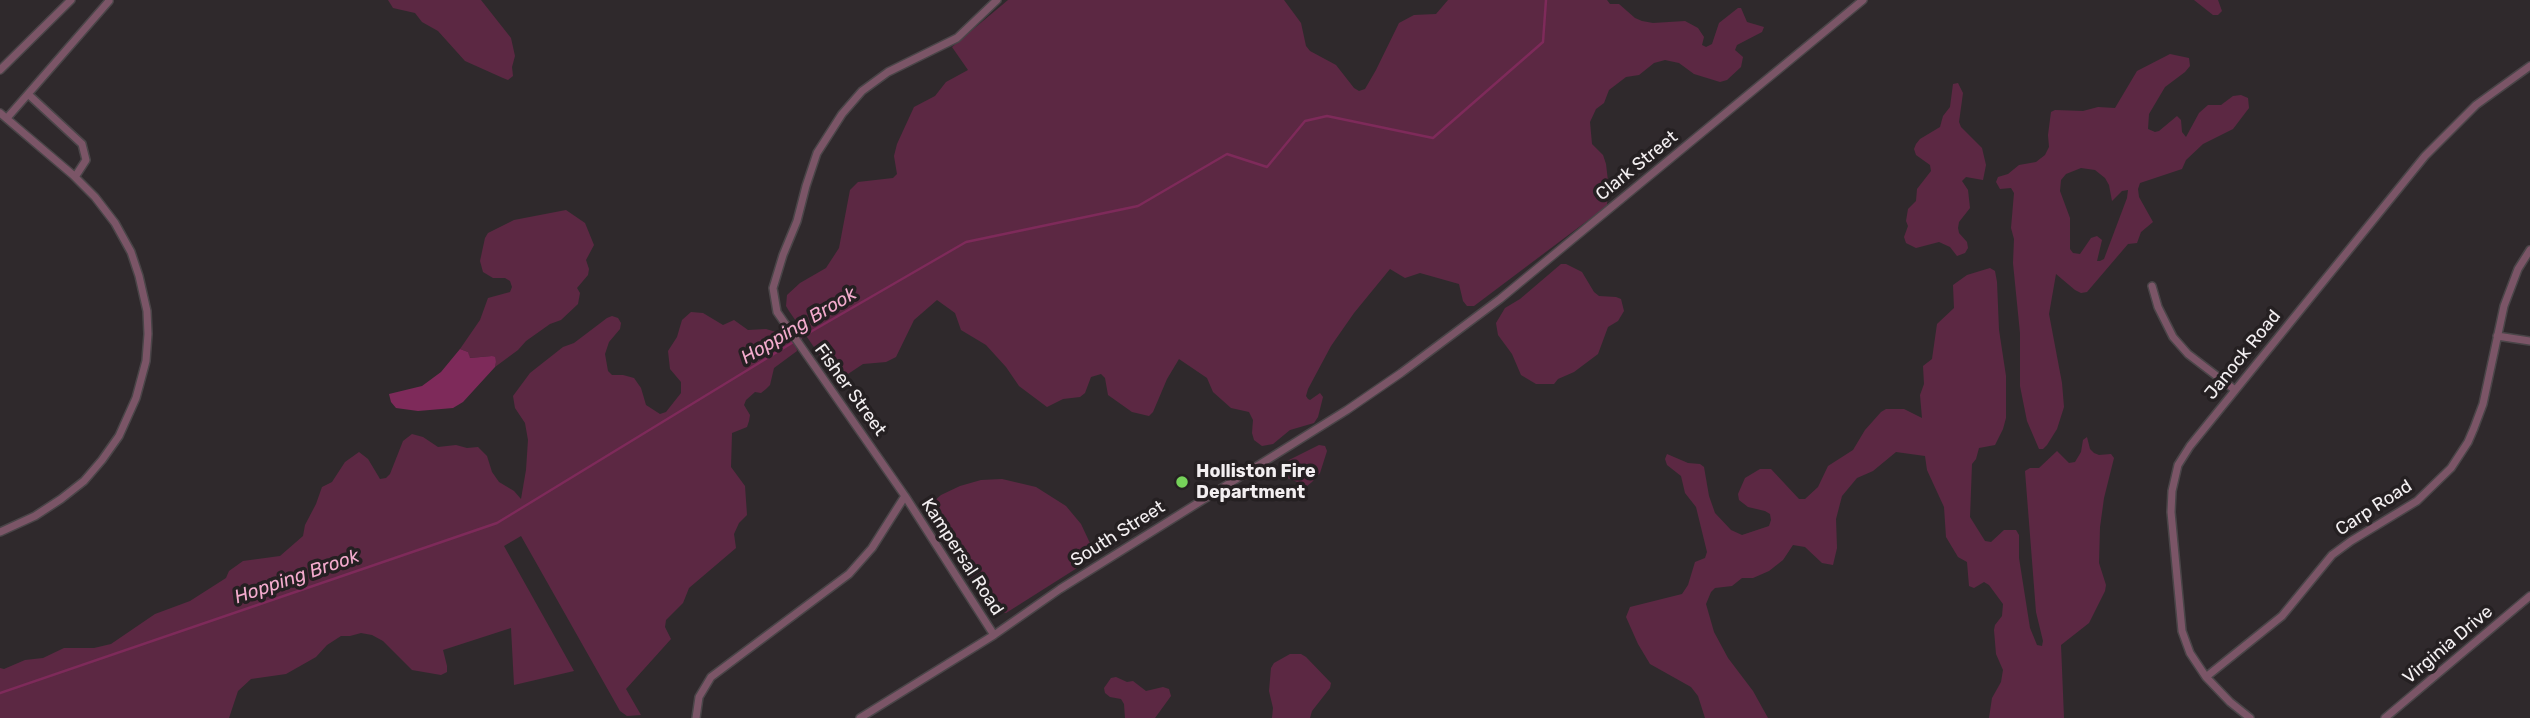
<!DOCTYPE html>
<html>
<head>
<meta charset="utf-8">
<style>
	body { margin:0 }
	canvas { display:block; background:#2f292c }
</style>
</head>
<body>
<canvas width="2530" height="718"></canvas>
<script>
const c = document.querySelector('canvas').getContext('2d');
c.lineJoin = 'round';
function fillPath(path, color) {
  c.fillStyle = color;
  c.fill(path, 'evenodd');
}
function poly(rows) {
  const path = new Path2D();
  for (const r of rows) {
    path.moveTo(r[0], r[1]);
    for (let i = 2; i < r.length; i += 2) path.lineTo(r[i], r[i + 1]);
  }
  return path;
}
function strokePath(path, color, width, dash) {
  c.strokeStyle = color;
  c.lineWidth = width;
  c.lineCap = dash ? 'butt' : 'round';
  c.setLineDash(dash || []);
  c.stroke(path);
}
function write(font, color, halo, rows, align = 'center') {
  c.font = font + ' Rubik,sans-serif';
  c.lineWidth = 7;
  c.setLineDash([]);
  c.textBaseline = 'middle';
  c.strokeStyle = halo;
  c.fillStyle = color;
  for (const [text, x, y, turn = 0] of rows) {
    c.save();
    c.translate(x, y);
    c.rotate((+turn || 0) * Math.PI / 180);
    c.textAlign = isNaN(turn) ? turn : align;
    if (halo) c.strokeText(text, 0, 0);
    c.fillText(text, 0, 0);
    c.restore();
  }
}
const green = poly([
	[388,0,481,0,511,38,515,56,512,67,513,76,508,80,503,78,465,61,438,31,422,22,415,13,393,8],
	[1008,0,1284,0,1301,23,1306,46,1310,51,1336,65,1354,88,1359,91,1365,89,1376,70,1399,23,1414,15,1436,14,1448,0,1607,0,1610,4,1619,4,1635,18,1642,21,1653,23,1685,21,1698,28,1704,37,1702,45,1706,47,1712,44,1719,23,1738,8,1741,8,1747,22,1764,27,1762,32,1737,45,1735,50,1743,57,1741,67,1727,80,1720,82,1694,74,1679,63,1665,60,1654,63,1639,75,1626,77,1609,90,1604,103,1596,109,1590,122,1592,144,1603,155,1606,164,1608,181,1607,206,1474,306,1467,306,1463,301,1459,284,1420,273,1405,278,1390,269,1354,313,1331,346,1308,389,1306,396,1308,399,1310,400,1320,393,1323,397,1318,417,1314,423,1290,430,1273,444,1262,446,1254,440,1252,433,1253,420,1249,412,1231,408,1213,392,1207,378,1179,359,1167,379,1153,412,1149,416,1132,412,1108,395,1105,378,1101,374,1091,377,1085,393,1080,397,1063,399,1047,407,1019,386,1006,367,986,345,961,330,955,313,937,300,914,320,896,357,886,362,863,364,848,374,842,375,827,366,789,311,786,306,787,295,800,283,826,268,839,248,850,190,858,182,893,178,897,174,894,156,897,144,914,107,935,96,946,82,968,70,952,47],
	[2194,0,2218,0,2222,11,2218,15,2213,15],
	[2170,54,2189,58,2190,66,2185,72,2165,87,2149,114,2148,129,2155,132,2159,131,2177,116,2181,120,2182,132,2186,137,2199,113,2208,105,2221,105,2233,96,2241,95,2248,98,2249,108,2233,129,2203,144,2186,160,2182,169,2140,183,2138,189,2139,197,2153,222,2141,232,2137,243,2128,244,2087,292,2081,293,2075,290,2056,274,2049,314,2062,383,2064,407,2057,429,2047,445,2043,449,2039,449,2027,421,2020,386,2020,333,2013,263,2014,239,2011,228,2014,193,2011,188,2000,189,1996,182,1998,177,2008,174,2019,165,2036,162,2045,155,2049,147,2048,135,2051,112,2055,110,2083,111,2098,107,2115,108,2137,71],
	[2081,168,2095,170,2105,178,2109,185,2112,201,2122,191,2128,190,2127,198,2104,259,2100,261,2097,261,2102,240,2097,236,2091,238,2080,254,2073,253,2070,249,2070,218,2060,191,2061,180,2066,174],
	[1958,83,1963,93,1959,122,1961,127,1982,148,1986,165,1983,180,1966,177,1962,181,1968,190,1970,208,1959,222,1958,228,1959,233,1967,242,1968,248,1965,253,1957,256,1950,247,1939,242,1916,248,1906,243,1904,237,1908,226,1906,221,1908,209,1916,201,1917,189,1931,171,1930,165,1916,155,1914,149,1916,144,1920,139,1940,127,1943,116,1950,107,1953,84],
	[566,210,585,223,594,245,586,260,589,269,588,275,577,288,580,293,578,304,561,320,550,324,526,341,518,350,495,367,496,362,492,356,469,358,468,352,460,349,480,320,488,298,510,292,512,287,510,281,505,278,493,278,483,272,480,261,485,238,488,233,514,220],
	[1561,264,1566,264,1582,272,1594,292,1599,296,1616,297,1621,299,1624,311,1618,321,1608,327,1598,354,1574,372,1558,379,1554,384,1536,384,1521,375,1512,354,1498,335,1496,323,1505,308,1520,299],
	[1990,268,1995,271,1997,282,1999,330,2006,376,2006,418,2003,429,1995,445,1979,448,1976,459,1972,464,1970,517,1985,541,1991,542,2004,530,2016,530,2019,535,2019,558,2030,628,2037,645,2042,646,2043,641,2036,612,2025,471,2030,468,2039,468,2057,451,2069,463,2075,462,2081,452,2083,440,2087,437,2090,449,2094,453,2099,455,2111,454,2114,458,2104,498,2100,527,2099,563,2106,585,2105,591,2089,623,2061,645,2064,718,1989,718,1992,698,2001,682,2003,670,1996,654,1994,630,1995,625,2002,616,2003,604,1989,585,1984,582,1974,588,1969,586,1967,562,1958,557,1946,537,1944,507,1927,470,1925,456,1896,452,1873,471,1857,478,1842,496,1836,519,1837,548,1833,565,1822,563,1805,547,1793,545,1783,560,1769,571,1753,578,1742,578,1732,586,1715,588,1711,592,1706,604,1714,632,1728,658,1753,691,1768,718,1705,718,1698,696,1691,687,1650,664,1638,644,1626,617,1630,607,1682,594,1688,585,1695,562,1705,558,1707,552,1696,507,1685,493,1681,476,1667,465,1665,459,1667,454,1688,463,1700,464,1704,467,1709,496,1715,513,1731,530,1742,535,1769,526,1771,520,1770,514,1765,511,1748,507,1739,500,1738,494,1745,478,1760,469,1771,469,1799,499,1805,499,1818,487,1828,466,1853,450,1865,430,1881,412,1886,409,1904,409,1922,418,1920,395,1924,384,1923,366,1932,359,1937,324,1954,308,1953,285,1967,275],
	[691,312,703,313,723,325,734,320,748,330,766,329,789,336,796,345,797,351,774,368,770,385,766,389,761,393,755,392,746,400,744,405,750,415,749,421,747,427,732,433,731,467,745,486,747,515,739,523,734,534,736,548,689,588,683,603,666,620,665,627,671,639,626,689,641,715,627,716,620,711,521,536,504,546,574,671,514,685,511,628,443,650,447,666,447,672,441,675,412,670,383,641,372,635,361,633,350,636,341,636,327,645,316,657,286,674,251,679,238,691,229,718,0,718,0,668,4,669,25,660,43,658,64,648,94,648,111,644,155,614,190,601,226,578,229,571,243,561,280,556,303,536,305,525,316,504,322,487,332,482,345,462,359,452,368,459,380,479,386,478,390,474,403,441,412,434,423,437,438,447,456,445,467,448,478,447,487,456,492,472,499,482,514,491,521,499,526,470,528,440,525,423,515,408,513,396,530,373,563,347,574,343,607,318,612,316,618,318,621,323,620,329,609,342,605,354,608,371,612,375,623,375,634,378,641,388,646,405,660,414,666,412,681,393,681,382,670,369,668,351,677,337,682,320],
	[1319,445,1325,446,1327,451,1320,473,1312,482,1307,486,1280,475,1277,470,1285,462],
	[1002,479,1036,487,1066,506,1081,524,1096,556,1006,613,990,610,925,509,941,495,960,486,981,480],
	[1290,654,1301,654,1306,657,1331,683,1330,688,1312,711,1310,718,1272,718,1273,708,1269,691,1271,668,1274,663],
	[1116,677,1127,682,1133,681,1146,691,1163,687,1169,689,1171,696,1155,718,1125,718,1124,704,1121,699,1110,697,1105,693,1104,688,1111,678]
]);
const water = poly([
	[460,349,468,352,470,358,492,356,495,357,496,362,495,367,463,402,453,408,418,411,396,408,391,402,389,394,422,386,441,372]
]);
const stream = poly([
	[0,693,497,523,800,338,966,242,1138,206,1227,154,1267,167,1305,121,1327,116,1433,138,1543,42,1546,0]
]);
const street = poly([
	[0,70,71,0],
	[0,113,73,175,95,197,115,223,131,252,139,276,147,311,148,334,146,361,136,398,119,436,102,460,84,481,61,499,35,516,0,532],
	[7,118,28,94],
	[75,177,86,160,82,144,28,94,109,1],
	[2152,286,2158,307,2173,337,2188,354,2235,390],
	[2497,336,2530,341],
	[905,496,994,635],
	[2206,677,2282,616,2332,555,2351,541,2417,501,2451,468,2468,442,2474,428,2483,404,2504,306,2518,269,2530,250],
	[696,718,699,697,711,677,849,574,872,548,905,496,777,312,773,288,783,255,797,221,806,186,817,153,842,114,862,91,888,72,957,38,997,0],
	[860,718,994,635,1060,589,1347,410,1401,373,1500,299,1863,0],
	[2250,718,2230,702,2206,677,2190,653,2182,631,2171,512,2172,491,2178,465,2190,446,2425,156,2476,105,2530,66],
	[2385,718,2530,596]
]);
const markers = [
	[1182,482,7,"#76d25a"]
];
const streetNames = [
	["Clark Street",1637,166,-39],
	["Janock Road",2243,355,-51],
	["Fisher Street",850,390,54],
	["Carp Road",2374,508,-33],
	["South Street",1118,534,-32],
	["Kampersal Road",962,557,57],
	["Virginia Drive",2448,645,-40]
];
const poiNames = [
	["Holliston Fire",1196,472],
	["Department",1196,493]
];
const waterNames = [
	["Hopping Brook",799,326,-31],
	["Hopping Brook",297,577,-19]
];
fillPath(green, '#5c2843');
fillPath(water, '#7e2a5a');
strokePath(stream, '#7e2a5a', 2.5);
strokePath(street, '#4a4548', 10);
strokePath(street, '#7b5567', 7);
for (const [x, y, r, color] of markers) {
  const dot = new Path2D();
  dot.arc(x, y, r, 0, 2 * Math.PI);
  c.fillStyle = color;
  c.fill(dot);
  strokePath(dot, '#252022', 2.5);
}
write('18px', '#f3eff1', '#252022', streetNames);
write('bold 18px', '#f3eff1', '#252022', poiNames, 'left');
write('italic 19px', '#f3abcd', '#252022', waterNames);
</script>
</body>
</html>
